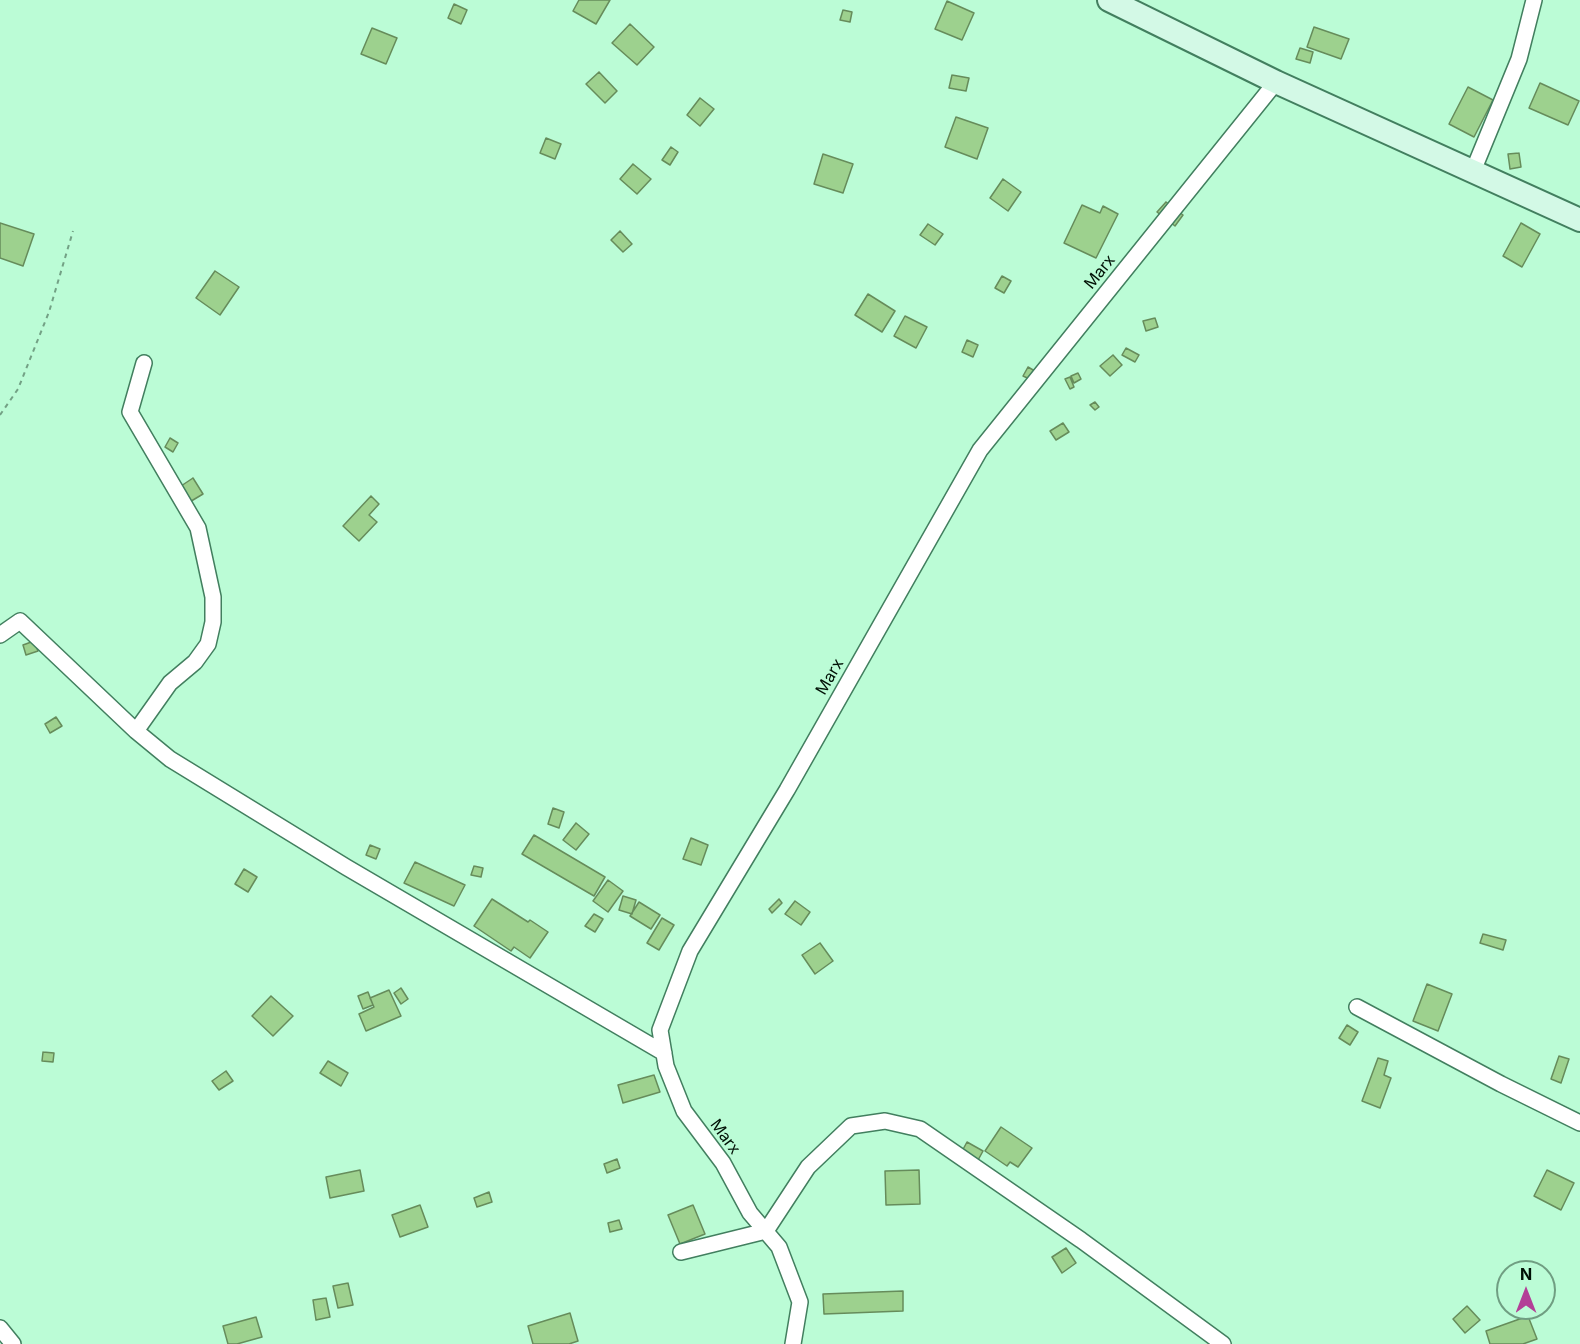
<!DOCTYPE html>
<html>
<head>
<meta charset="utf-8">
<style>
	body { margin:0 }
	#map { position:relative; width:1580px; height:1344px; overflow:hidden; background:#bbfcd6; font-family:Inter,sans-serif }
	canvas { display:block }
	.north { position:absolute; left:1496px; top:1260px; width:60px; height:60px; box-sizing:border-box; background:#bbfcd6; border:2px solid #709e82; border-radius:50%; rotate:0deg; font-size:16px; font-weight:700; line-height:24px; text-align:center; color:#001005 }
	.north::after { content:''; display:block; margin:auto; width:21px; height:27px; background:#b33f97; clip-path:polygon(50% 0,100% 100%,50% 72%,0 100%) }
</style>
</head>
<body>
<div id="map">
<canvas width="1580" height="1344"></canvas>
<div class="north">N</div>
</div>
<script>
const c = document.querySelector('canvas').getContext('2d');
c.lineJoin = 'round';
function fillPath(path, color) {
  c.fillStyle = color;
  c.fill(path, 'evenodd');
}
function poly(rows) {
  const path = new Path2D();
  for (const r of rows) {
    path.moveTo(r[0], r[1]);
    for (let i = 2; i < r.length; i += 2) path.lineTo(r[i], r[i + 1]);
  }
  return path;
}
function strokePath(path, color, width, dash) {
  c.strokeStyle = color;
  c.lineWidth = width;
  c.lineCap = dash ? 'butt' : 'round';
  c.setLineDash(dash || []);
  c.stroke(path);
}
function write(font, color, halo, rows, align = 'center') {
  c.font = font + ' Inter,sans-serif';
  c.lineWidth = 4.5;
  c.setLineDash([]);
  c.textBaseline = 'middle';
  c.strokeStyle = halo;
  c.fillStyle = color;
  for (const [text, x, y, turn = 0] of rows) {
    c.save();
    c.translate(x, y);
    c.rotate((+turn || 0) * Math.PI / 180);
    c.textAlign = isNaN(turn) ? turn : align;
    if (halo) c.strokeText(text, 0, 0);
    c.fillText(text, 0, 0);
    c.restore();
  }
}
const building = poly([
	[579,0,610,0,596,24,573,11,579,0],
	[947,1,974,13,962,40,935,29,947,1],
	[454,4,467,10,461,24,448,18,454,4],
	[843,10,852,12,850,22,840,20,843,10],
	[630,24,654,47,637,65,612,43,630,24],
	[1314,27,1349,39,1341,59,1307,47,1314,27],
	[372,28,397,38,386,64,361,54,372,28],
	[1300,48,1313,52,1310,63,1296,59,1300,48],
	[599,72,617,91,605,103,586,84,599,72],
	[952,75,969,78,966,91,949,88,952,75],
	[1540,83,1579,101,1568,125,1529,108,1540,83],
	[1468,87,1493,100,1474,137,1449,124,1468,87],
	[700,98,714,109,700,126,687,115,700,98],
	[956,117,988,128,977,159,945,147,956,117],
	[546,138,561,144,555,159,540,153,546,138],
	[671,147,678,152,670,165,662,160,671,147],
	[1519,153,1521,167,1510,169,1508,154,1519,153],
	[823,154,853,164,843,193,814,184,823,154],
	[633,164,651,179,637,194,620,179,633,164],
	[1003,179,1021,192,1008,211,990,198,1003,179],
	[1166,202,1183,215,1175,226,1157,212,1166,202],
	[1082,205,1100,213,1103,206,1118,214,1096,258,1064,243,1082,205],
	[0,223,34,234,23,266,0,258,0,223],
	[1521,223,1540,234,1522,267,1503,256,1521,223],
	[928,224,943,234,935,245,920,235,928,224],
	[620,231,632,244,623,252,611,240,620,231],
	[215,271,239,287,220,315,196,298,215,271],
	[1002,276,1011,281,1004,293,995,288,1002,276],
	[868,294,895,311,882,332,855,315,868,294],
	[905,316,927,327,916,348,894,336,905,316],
	[1155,318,1158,327,1146,331,1143,321,1155,318],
	[967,340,978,345,973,357,962,352,967,340],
	[1126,348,1139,355,1135,362,1122,355,1126,348],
	[1113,355,1122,365,1110,376,1100,366,1113,355],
	[1028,367,1040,374,1036,382,1023,376,1028,367],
	[1078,373,1081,379,1074,383,1071,376,1078,373],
	[1070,377,1074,387,1070,389,1065,379,1070,377],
	[1095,402,1099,407,1095,410,1090,405,1095,402],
	[1063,423,1069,432,1056,440,1050,431,1063,423],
	[170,438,178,443,173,452,165,447,170,438],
	[193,478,203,494,188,503,178,488,193,478],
	[371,496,379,504,369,515,377,522,359,541,343,526,371,496],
	[34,641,38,651,26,655,23,645,34,641],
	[56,717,62,726,50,733,45,724,56,717],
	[553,808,564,812,559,828,548,824,553,808],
	[576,823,589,834,576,850,563,840,576,823],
	[534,835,605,877,594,896,522,854,534,835],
	[691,838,708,845,701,865,683,859,691,838],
	[370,845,380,849,376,859,366,855,370,845],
	[415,862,465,885,454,906,404,883,415,862],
	[474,866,483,868,481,877,471,875,474,866],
	[244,869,257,877,248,892,235,884,244,869],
	[608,880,623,891,608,912,593,901,608,880],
	[623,896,636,900,632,914,619,910,623,896],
	[492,899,528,922,530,920,548,932,530,958,514,947,511,951,474,926,492,899],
	[779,899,782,903,772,913,769,909,779,899],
	[795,901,810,912,801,925,785,914,795,901],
	[639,902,660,915,651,929,630,916,639,902],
	[594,914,603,919,595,932,585,926,594,914],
	[662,918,674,925,659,950,647,943,662,918],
	[1483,934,1506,940,1503,950,1480,943,1483,934],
	[820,943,833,961,815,974,802,955,820,943],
	[1427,984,1452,994,1438,1031,1413,1021,1427,984],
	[401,988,408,999,401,1004,394,993,401,988],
	[389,990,401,1016,366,1031,359,1014,374,1007,370,998,389,990],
	[368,992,373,1005,363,1009,358,996,368,992],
	[271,996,293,1016,273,1036,252,1016,271,996],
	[1347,1025,1358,1032,1350,1045,1339,1038,1347,1025],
	[43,1052,54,1053,53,1062,42,1061,43,1052],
	[1559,1056,1569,1059,1561,1083,1551,1079,1559,1056],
	[1378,1058,1388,1061,1384,1075,1391,1078,1380,1108,1362,1101,1378,1058],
	[328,1061,348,1073,341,1086,320,1073,328,1061],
	[226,1071,233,1081,219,1090,212,1081,226,1071],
	[654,1075,660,1092,623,1103,618,1085,654,1075],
	[1001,1127,1032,1148,1018,1167,1010,1162,1007,1166,985,1151,1001,1127],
	[967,1142,983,1151,977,1162,961,1153,967,1142],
	[617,1159,620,1168,607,1173,604,1164,617,1159],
	[360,1170,364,1191,330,1198,326,1177,360,1170],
	[919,1170,920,1204,886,1205,885,1171,919,1170],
	[1547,1170,1574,1183,1561,1210,1534,1196,1547,1170],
	[489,1192,492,1202,477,1207,474,1198,489,1192],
	[420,1205,428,1227,400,1237,392,1215,420,1205],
	[693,1205,705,1234,680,1244,668,1215,693,1205],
	[619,1220,622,1229,610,1232,608,1223,619,1220],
	[1066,1248,1076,1263,1062,1273,1052,1257,1066,1248],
	[348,1283,353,1305,338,1308,333,1286,348,1283],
	[903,1291,903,1311,824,1314,823,1294,903,1291],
	[326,1298,330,1317,316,1320,313,1300,326,1298],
	[1467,1306,1480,1320,1465,1333,1453,1319,1467,1306],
	[570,1313,578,1341,569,1344,533,1344,528,1326,570,1313],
	[1528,1316,1537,1339,1523,1344,1490,1344,1486,1331,1528,1316],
	[256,1317,262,1337,237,1344,228,1344,223,1326,256,1317]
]);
const path = poly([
	[0,415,18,389,49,312,73,231]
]);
const street = poly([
	[1473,171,1519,59,1534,0],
	[0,635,20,621,136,731,170,759,346,867,664,1053],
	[136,731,170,683,195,662,208,644,213,622,213,597,198,528,130,412,144,363],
	[1357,1007,1501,1084,1580,1123],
	[681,1252,766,1231,808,1167,851,1126,885,1121,920,1129,1081,1240,1223,1344],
	[0,1328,13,1344],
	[793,1344,800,1302,779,1247,750,1213,723,1163,684,1111,666,1066,660,1030,690,951,787,790,980,450,1276,82]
]);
const secondary = poly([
	[1109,0,1276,82,1580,220]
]);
const streetNames = [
	["Marx",1100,272,-51],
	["Marx",830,677,-60],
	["Marx",725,1137,54]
];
fillPath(building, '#9dd18e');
strokePath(building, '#668c5b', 1.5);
strokePath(street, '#427f5f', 18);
strokePath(secondary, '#427f5f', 26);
strokePath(path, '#73a185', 2, [4.5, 4.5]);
strokePath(street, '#fff', 15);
strokePath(secondary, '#d3f9e6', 22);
write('16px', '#001005', '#bbfcd6', streetNames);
</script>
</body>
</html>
